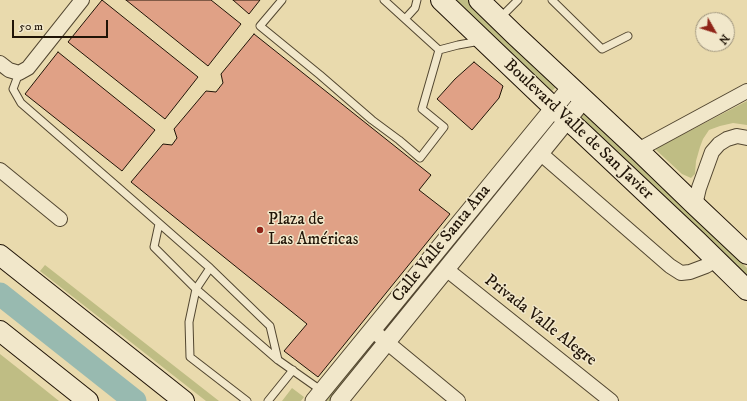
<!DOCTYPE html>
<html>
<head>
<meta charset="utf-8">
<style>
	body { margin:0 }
	#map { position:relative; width:747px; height:401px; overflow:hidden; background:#e9daad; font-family:"IM FELL DW Pica",serif }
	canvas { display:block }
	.north { position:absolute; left:695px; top:12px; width:40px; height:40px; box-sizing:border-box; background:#f1e7ca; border:1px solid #9d937c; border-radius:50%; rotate:129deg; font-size:11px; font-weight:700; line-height:16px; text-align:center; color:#201407 }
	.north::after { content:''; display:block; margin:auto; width:14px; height:18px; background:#8f2418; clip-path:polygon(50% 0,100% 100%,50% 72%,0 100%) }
	.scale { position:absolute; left:12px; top:20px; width:96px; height:18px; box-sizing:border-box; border:2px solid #201407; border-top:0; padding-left:5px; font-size:12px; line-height:14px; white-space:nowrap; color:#201407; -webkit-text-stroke:3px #f1e7ca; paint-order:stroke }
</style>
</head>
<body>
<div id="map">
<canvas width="747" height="401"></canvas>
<div class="north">N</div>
<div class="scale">50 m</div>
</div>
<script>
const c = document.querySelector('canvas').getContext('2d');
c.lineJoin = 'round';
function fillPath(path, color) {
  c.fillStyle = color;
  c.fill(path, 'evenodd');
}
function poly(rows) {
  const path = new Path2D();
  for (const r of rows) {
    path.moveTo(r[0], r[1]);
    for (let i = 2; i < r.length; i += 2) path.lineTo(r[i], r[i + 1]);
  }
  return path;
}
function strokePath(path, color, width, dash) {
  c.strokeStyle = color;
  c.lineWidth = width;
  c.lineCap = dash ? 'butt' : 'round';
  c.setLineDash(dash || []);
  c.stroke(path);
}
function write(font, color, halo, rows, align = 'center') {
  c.font = font + ' "IM FELL DW Pica",serif';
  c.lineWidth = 3;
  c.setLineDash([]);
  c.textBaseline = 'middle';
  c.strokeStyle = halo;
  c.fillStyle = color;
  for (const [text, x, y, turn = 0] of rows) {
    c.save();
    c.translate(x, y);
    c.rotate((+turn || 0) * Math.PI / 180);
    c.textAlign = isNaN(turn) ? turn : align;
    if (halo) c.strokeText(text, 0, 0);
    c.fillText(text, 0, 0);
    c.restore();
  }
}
const green = poly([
	[455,0,468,0,557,86,551,92],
	[747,101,747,125,733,123,720,126,709,130,703,139,700,147,696,161,695,174,691,178,682,174,655,149],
	[585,112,747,268,747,279,580,118],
	[550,122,555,125,458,245,453,242],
	[448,248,452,252,332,401,323,401],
	[45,265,219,401,206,401,40,271],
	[0,354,24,373,59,401,0,401],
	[292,388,304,397,301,401,282,401]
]);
const river = poly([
	[0,294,135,401]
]);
const building = poly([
	[102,0,198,77,165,119,68,42,102,0],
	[126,0,211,0,241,24,208,66,126,0],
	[233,0,260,0,249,14,233,0],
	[254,34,431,175,419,190,450,214,318,377,284,351,307,324,131,182,163,144,172,145,177,138,174,129,206,91,216,92,223,83,221,74,254,34],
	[58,52,155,130,122,171,25,94,58,52],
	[474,62,503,86,499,98,472,130,437,99,455,79,474,62]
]);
const service = poly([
	[282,0,260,26,320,75,372,120,399,140,420,158,444,127,422,109,439,50],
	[384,0,439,50],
	[552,0,602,49,628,36],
	[500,18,518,0],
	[405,19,415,8,417,0],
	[439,50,458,45,480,41],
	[19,73,13,89,21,103,120,189,210,268,270,326,278,360],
	[159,224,154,247,196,289,278,360,322,391],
	[210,268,196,289,189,322,190,357,247,401],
	[268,401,293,370]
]);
const minor = poly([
	[0,63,9,70,19,73,28,68,82,0],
	[638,150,747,91],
	[540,153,670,266,681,273,690,272,706,266,716,260],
	[0,170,60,219],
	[695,205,699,188,712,152,719,144,727,139,737,136,747,138],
	[446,269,611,401],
	[372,330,458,401]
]);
const tertiary = poly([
	[314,401,571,87],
	[339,401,584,99]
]);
const secondary = poly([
	[441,0,554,108,578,129,697,241,747,290],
	[479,0,515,35,638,150,695,205,747,254],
	[0,255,184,401],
	[0,331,88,401]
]);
const markers = [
	[260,230,4,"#8f2418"]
];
const streetNames = [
	["Boulevard Valle de San Javier",578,130,43],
	["Calle Valle Santa Ana",442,244,-51],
	["Privada Valle Alegre",540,321,38]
];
const poiNames = [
	["Plaza de",268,220],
	["Las Américas",268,240]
];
fillPath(green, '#bfbd84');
strokePath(river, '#98bab0', 23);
fillPath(building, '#e0a186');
strokePath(building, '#201407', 1);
strokePath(service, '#524630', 9);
strokePath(minor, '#524630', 16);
strokePath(tertiary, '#524630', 19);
strokePath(secondary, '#201407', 22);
strokePath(service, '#f1e7ca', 7);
strokePath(minor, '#f1e7ca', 14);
strokePath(tertiary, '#f1e7ca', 17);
strokePath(secondary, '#f1e7ca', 20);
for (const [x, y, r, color] of markers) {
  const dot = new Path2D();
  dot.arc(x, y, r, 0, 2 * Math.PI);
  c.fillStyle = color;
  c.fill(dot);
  strokePath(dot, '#f1e7ca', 1.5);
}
write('17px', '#201407', '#f1e7ca', streetNames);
write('17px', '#201407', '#f1e7ca', poiNames, 'left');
</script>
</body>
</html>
